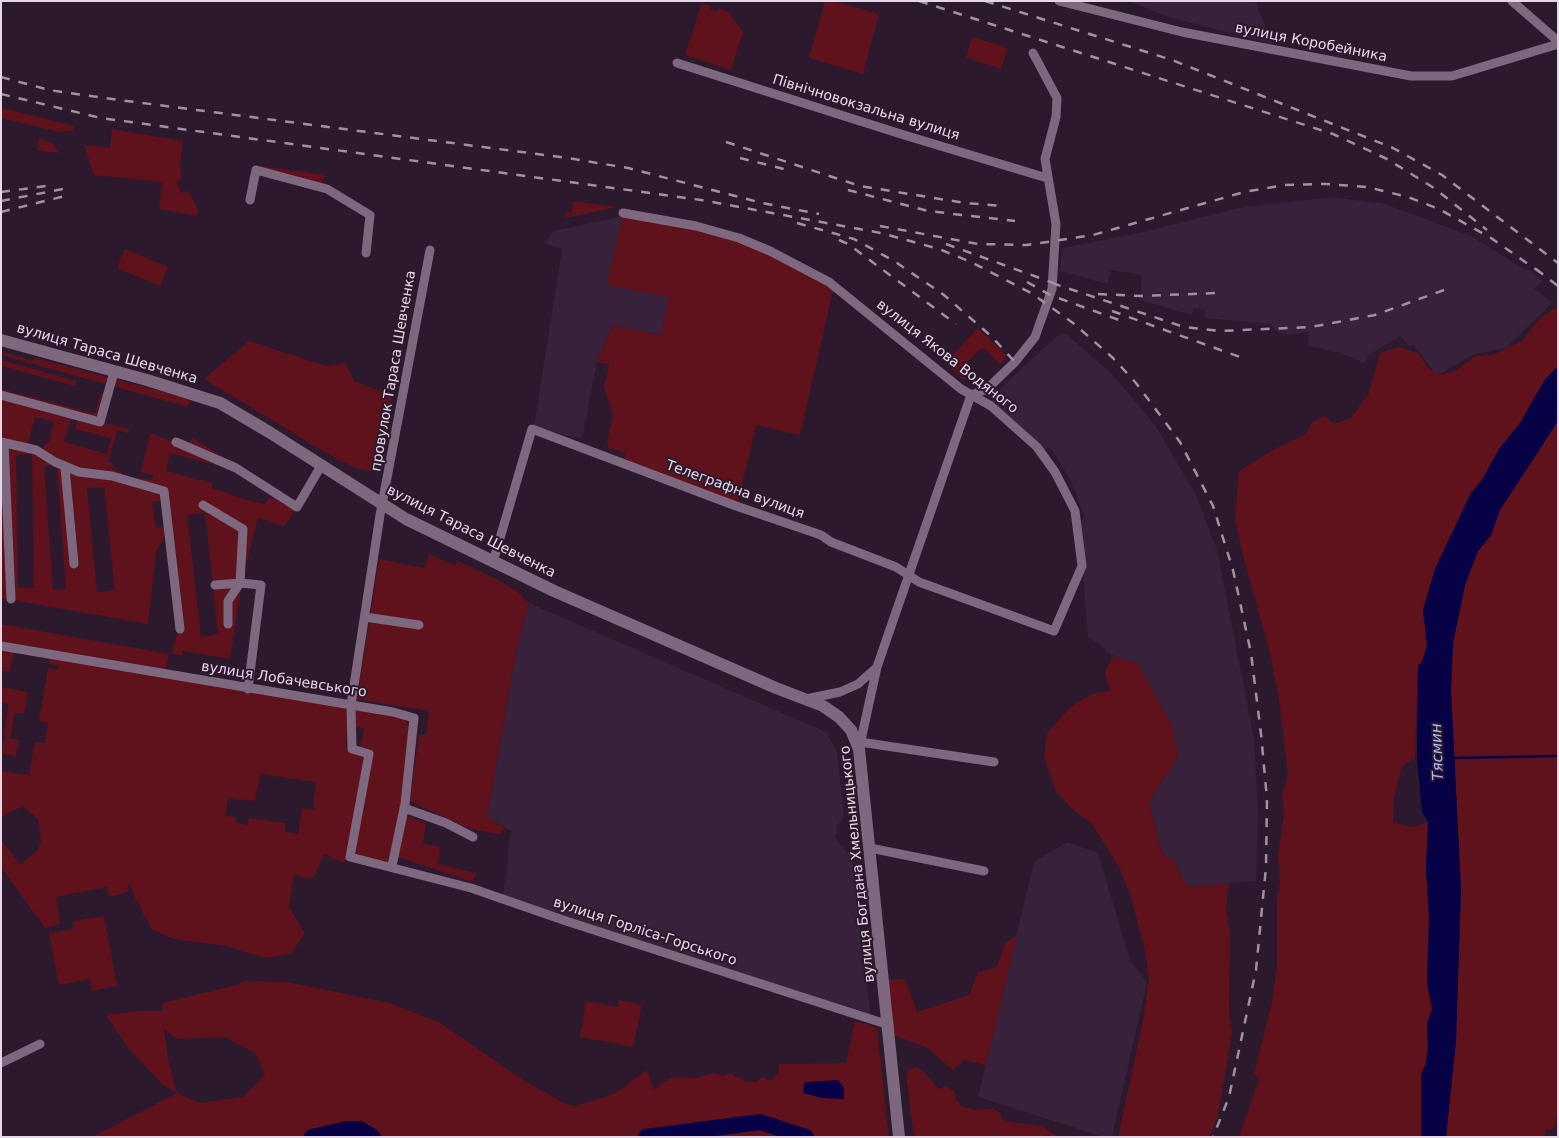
<!DOCTYPE html>
<html>
<head>
<meta charset="utf-8">
<style>
	body { margin:0 }
	#map { position:relative; width:1559px; height:1138px; overflow:hidden; background:#2c192d; font-family:"DejaVu Sans",sans-serif }
	canvas { display:block }
	.frame { position:absolute; inset:0; border:2px solid #e5d8e6; pointer-events:none }
</style>
</head>
<body>
<div id="map">
<canvas width="1559" height="1138"></canvas>
<div class="frame"></div>
</div>
<script>
const c = document.querySelector('canvas').getContext('2d');
c.lineJoin = 'round';
function fillPath(path, color) {
  c.fillStyle = color;
  c.fill(path, 'evenodd');
}
function poly(rows) {
  const path = new Path2D();
  for (const r of rows) {
    path.moveTo(r[0], r[1]);
    for (let i = 2; i < r.length; i += 2) path.lineTo(r[i], r[i + 1]);
  }
  return path;
}
function strokePath(path, color, width, dash) {
  c.strokeStyle = color;
  c.lineWidth = width;
  c.lineCap = dash ? 'butt' : 'round';
  c.setLineDash(dash || []);
  c.stroke(path);
}
function write(font, color, halo, rows, align = 'center') {
  c.font = font + ' "DejaVu Sans",sans-serif';
  c.lineWidth = 4;
  c.setLineDash([]);
  c.textBaseline = 'middle';
  c.strokeStyle = halo;
  c.fillStyle = color;
  for (const [text, x, y, turn = 0] of rows) {
    c.save();
    c.translate(x, y);
    c.rotate((+turn || 0) * Math.PI / 180);
    c.textAlign = isNaN(turn) ? turn : align;
    if (halo) c.strokeText(text, 0, 0);
    c.fillText(text, 0, 0);
    c.restore();
  }
}
const built = poly([
	[1128,1,1255,1,1273,44,1169,17],
	[1332,197,1385,204,1471,236,1524,269,1532,271,1542,281,1534,289,1553,302,1506,348,1472,355,1437,376,1414,345,1409,346,1400,336,1369,355,1365,363,1341,353,1308,346,1309,332,1286,335,1277,332,1271,324,1204,318,1205,310,1194,308,1191,315,1140,300,1142,275,1111,270,1107,284,1060,271,1062,248,1143,232,1243,207],
	[623,216,670,297,661,335,613,325,597,362,582,439,534,427,562,249,544,243,554,231],
	[1066,334,1111,373,1155,425,1196,495,1217,551,1254,738,1258,811,1256,881,1191,887,1184,882,1174,860,1162,853,1149,801,1178,757,1130,662,1107,653,1102,646,1088,637,1079,521,1085,517,1071,481,1051,448,1044,449,1038,446,991,401,993,395,1058,335],
	[529,603,826,732,837,752,844,817,836,827,838,834,835,835,838,842,852,857,871,1018,503,895,511,831,487,817,517,647],
	[1067,842,1098,853,1130,960,1147,982,1112,1137,1104,1137,978,1097,1034,862]
]);
const green = poly([
	[825,1,833,1,879,14,863,74,809,58],
	[702,3,711,6,710,10,717,12,718,8,729,12,743,32,731,70,685,55],
	[972,37,1008,48,1001,69,966,58],
	[2,108,74,126,73,131,59,132,1,118],
	[112,129,183,141,180,165,182,179,177,181,181,193,188,191,198,209,197,216,159,209,162,182,94,175,84,145,110,148],
	[39,138,54,145,59,153,37,150],
	[243,164,326,175,321,183,316,183],
	[573,201,617,207,565,218,566,212,572,212],
	[623,213,739,238,834,286,800,435,756,425,737,506,622,463,626,453,608,448,607,441,613,416,604,387,609,364,597,362,613,325,661,335,669,297,607,285],
	[125,249,168,267,160,286,117,268],
	[1555,308,1558,308,1558,366,1544,381,1520,423,1499,449,1482,480,1471,493,1435,569,1423,610,1427,645,1422,662,1418,666,1415,758,1402,766,1394,797,1393,822,1411,827,1428,822,1426,869,1429,913,1427,983,1432,1009,1427,1024,1428,1048,1426,1063,1421,1075,1421,1137,1239,1137,1259,1079,1254,1073,1272,1002,1277,967,1277,898,1280,883,1278,857,1284,813,1282,796,1288,775,1279,698,1269,649,1242,552,1235,518,1239,471,1276,448,1304,435,1313,422,1325,416,1334,424,1351,418,1369,393,1380,353,1400,347,1419,354,1427,367,1439,375,1455,371,1475,356,1493,355,1523,340,1538,320],
	[978,328,1007,356,1000,364,982,347,965,365,971,371,963,380,945,363],
	[249,341,326,366,346,363,354,381,392,396,382,463,372,471,359,469,338,460,204,379],
	[1,349,3,352,33,361,35,358,191,399,188,407,1,355],
	[1,360,76,381,75,386,1,366],
	[1,389,95,414,101,393,105,394,99,415,96,414,96,418,92,420,130,429,128,433,117,430,108,462,114,464,112,469,122,472,120,479,164,490,138,483,140,478,152,480,153,475,141,472,150,433,186,447,192,438,264,482,220,461,217,465,170,453,166,471,212,483,212,488,250,501,265,504,270,497,295,510,284,526,258,518,243,577,230,659,183,651,182,655,172,654,176,636,180,629,168,530,156,552,148,624,1,598],
	[75,416,78,417,75,429,111,438,107,454,64,442,69,425],
	[35,417,54,422,50,437,52,438,43,448,42,462,36,446,28,443],
	[32,454,34,588,18,588,16,455],
	[57,465,66,589,53,590,44,466],
	[104,487,115,590,97,592,87,488],
	[162,500,165,527,156,528,152,502],
	[205,513,218,634,201,637,187,515],
	[1558,421,1558,1108,1554,1129,1546,1129,1544,1137,1446,1137,1456,1041,1461,889,1451,691,1453,643,1465,585,1478,551,1491,535,1500,510],
	[430,554,455,566,458,561,496,579,517,591,529,603,517,647,487,817,505,828,500,834,470,829,410,801,419,735,426,735,429,711,357,699,379,559,424,568],
	[1,624,169,654,165,674,393,712,405,720,409,728,403,814,426,823,423,844,440,847,438,864,476,873,473,882,395,856,392,866,350,857,342,862,324,854,314,877,306,878,294,875,289,907,305,933,291,954,265,958,227,946,174,939,151,929,128,883,128,892,109,897,107,887,56,897,60,924,45,928,1,867,1,840,20,864,37,851,41,843,38,819,23,806,1,817,1,771,29,775,35,742,45,743,48,723,39,721,48,668,57,670,58,665,49,664,50,655,14,649,10,672,1,670],
	[347,726,364,728,359,754,348,751,346,747],
	[260,774,316,782,313,805,316,810,302,808,298,834,285,832,286,823,249,818,248,825,236,823,236,817,225,816,228,798,255,801],
	[1113,656,1130,662,1136,661,1172,725,1178,757,1149,801,1162,853,1174,860,1184,882,1191,887,1229,883,1226,908,1230,935,1229,1011,1232,1032,1218,1116,1209,1137,1118,1137,1142,1026,1149,979,1145,950,1130,894,1119,867,1092,824,1071,808,1056,791,1044,757,1047,733,1061,717,1077,702,1095,693,1110,691,1105,672],
	[1,687,28,692,24,714,15,713,10,738,19,740,16,756,2,754,8,704,1,703],
	[104,916,117,986,92,991,90,979,59,985,49,933,73,929,73,921],
	[1017,935,986,1065,964,1060,953,1070,926,1047,890,1034,884,980,905,979,917,1012,969,995,978,972,997,967,1005,943],
	[244,981,286,982,332,991,389,1003,439,1022,523,1080,566,1104,576,1106,614,1094,647,1070,654,1091,659,1084,674,1077,695,1078,714,1073,723,1076,730,1073,746,1082,756,1082,762,1077,769,1081,778,1074,779,1064,846,1063,855,1021,877,1028,889,1137,92,1137,177,1093,162,1084,129,1049,106,1015,139,1011,163,1011,162,1003,237,985],
	[164,1029,178,1039,225,1037,255,1053,265,1074,243,1097,200,1103,177,1093,168,1058],
	[619,1000,642,1005,633,1047,580,1037,586,1001,618,1007],
	[917,1067,925,1073,939,1089,947,1086,955,1092,956,1099,962,1107,976,1110,992,1108,999,1112,1003,1121,1042,1126,1058,1137,914,1137,906,1075,909,1069]
]);
const water = poly([
	[1558,366,1558,421,1500,510,1491,535,1478,551,1465,585,1453,643,1451,691,1461,889,1456,1041,1446,1137,1421,1137,1421,1075,1426,1063,1428,1048,1427,1024,1432,1009,1427,983,1429,917,1426,869,1428,822,1422,812,1417,759,1418,666,1422,662,1427,645,1423,610,1435,569,1471,493,1482,480,1499,449,1520,423,1544,381],
	[838,1080,844,1088,844,1099,822,1098,803,1093,804,1083,808,1082]
]);
const stream = poly([
	[1451,758,1558,756]
]);
const river = poly([
	[312,1137,347,1129,360,1129,373,1137],
	[646,1137,760,1122,806,1137]
]);
const street = poly([
	[1059,1,1182,32,1411,76,1452,76,1558,44],
	[1512,1,1558,41],
	[677,63,904,135,1047,178],
	[250,200,256,170,327,189,370,215,366,253],
	[430,250,380,515,351,705,352,749,369,754,350,857,471,888,566,921,889,1025],
	[1,395,100,422,114,372],
	[1,442,36,450,55,462,79,472,112,476,164,491,180,629],
	[176,442,236,468,297,507,321,466],
	[4,443,11,599],
	[65,468,74,564],
	[203,505,243,529,240,583,261,585,248,689],
	[493,562,532,429,736,506,821,535,831,542,896,567,919,582,1054,631,1082,566,1075,511,1055,472,1037,447,991,406,961,389,829,282,770,251,739,238,696,226,623,213],
	[215,585,240,583],
	[365,617,419,625],
	[228,624,228,601,240,583],
	[1,646,393,712,414,718,405,804,392,866],
	[806,699,840,692,858,684,876,668],
	[860,742,994,762],
	[859,749,877,667,971,395,987,389,1015,362,1035,337,1052,289,1056,224,1045,159,1056,117,1057,98,1033,53],
	[404,808,446,823,473,837],
	[870,848,984,871],
	[1,1063,40,1044]
]);
const secondary = poly([
	[1,340,147,380,220,403,269,432,406,519,554,591,776,688,823,706,839,717,851,730,859,749,899,1137]
]);
const rail = poly([
	[919,1,1333,134,1387,159,1434,188,1487,230],
	[985,1,1172,60,1393,148,1442,175,1558,263],
	[1,77,49,90,104,98,568,158,628,168,762,203,819,214],
	[1,94,101,118,701,200,881,233,939,249,971,262,1031,293,1073,323,1113,358,1136,383,1180,442,1213,506,1233,570,1251,653,1261,734,1267,799,1266,867,1256,970,1229,1097,1213,1137],
	[726,142,860,186,965,203,1002,206],
	[740,158,784,169],
	[848,190,928,211,1015,221],
	[1,192,46,186],
	[1,201,68,188],
	[1,212,69,195],
	[797,223,854,239,894,261,944,295,991,336,1015,362],
	[880,226,978,244,1027,245,1093,235,1244,192,1285,185,1326,184,1367,187,1408,197,1439,209,1491,238,1541,273],
	[839,240,848,244,956,324],
	[946,244,1059,285],
	[1536,269,1558,286],
	[1027,282,1050,295,1119,320],
	[1052,283,1184,327,1220,331,1311,327,1375,315,1444,290],
	[1098,294,1141,296,1218,293],
	[1112,311,1240,357]
]);
const streetNames = [
	["вулиця Коробейника",1311,43,11],
	["Північновокзальна вулиця",866,108,17],
	["вулиця Тараса Шевченка",107,354,16],
	["вулиця Якова Водяного",947,357,38],
	["провулок Тараса Шевченка",394,371,-80],
	["Телеграфна вулиця",735,490,20],
	["вулиця Тараса Шевченка",471,532,27],
	["вулиця Лобачевського",284,680,9],
	["вулиця Богдана Хмельницького",858,864,-96],
	["вулиця Горліса-Горського",645,932,18]
];
const waterNames = [
	["Тясмин",1438,752,-92]
];
fillPath(built, '#38213a');
fillPath(green, '#5f121c');
fillPath(water, '#070245');
strokePath(stream, '#070245', 2.5);
strokePath(river, '#070245', 16);
strokePath(street, '#7e687f', 9);
strokePath(secondary, '#7e687f', 12);
strokePath(rail, '#a091a1', 2.5, [9, 9]);
write('14px', '#e5d8e6', '#2c192d', streetNames);
write('italic 15px', '#aabcf8', '#2c192d', waterNames);
</script>
</body>
</html>
